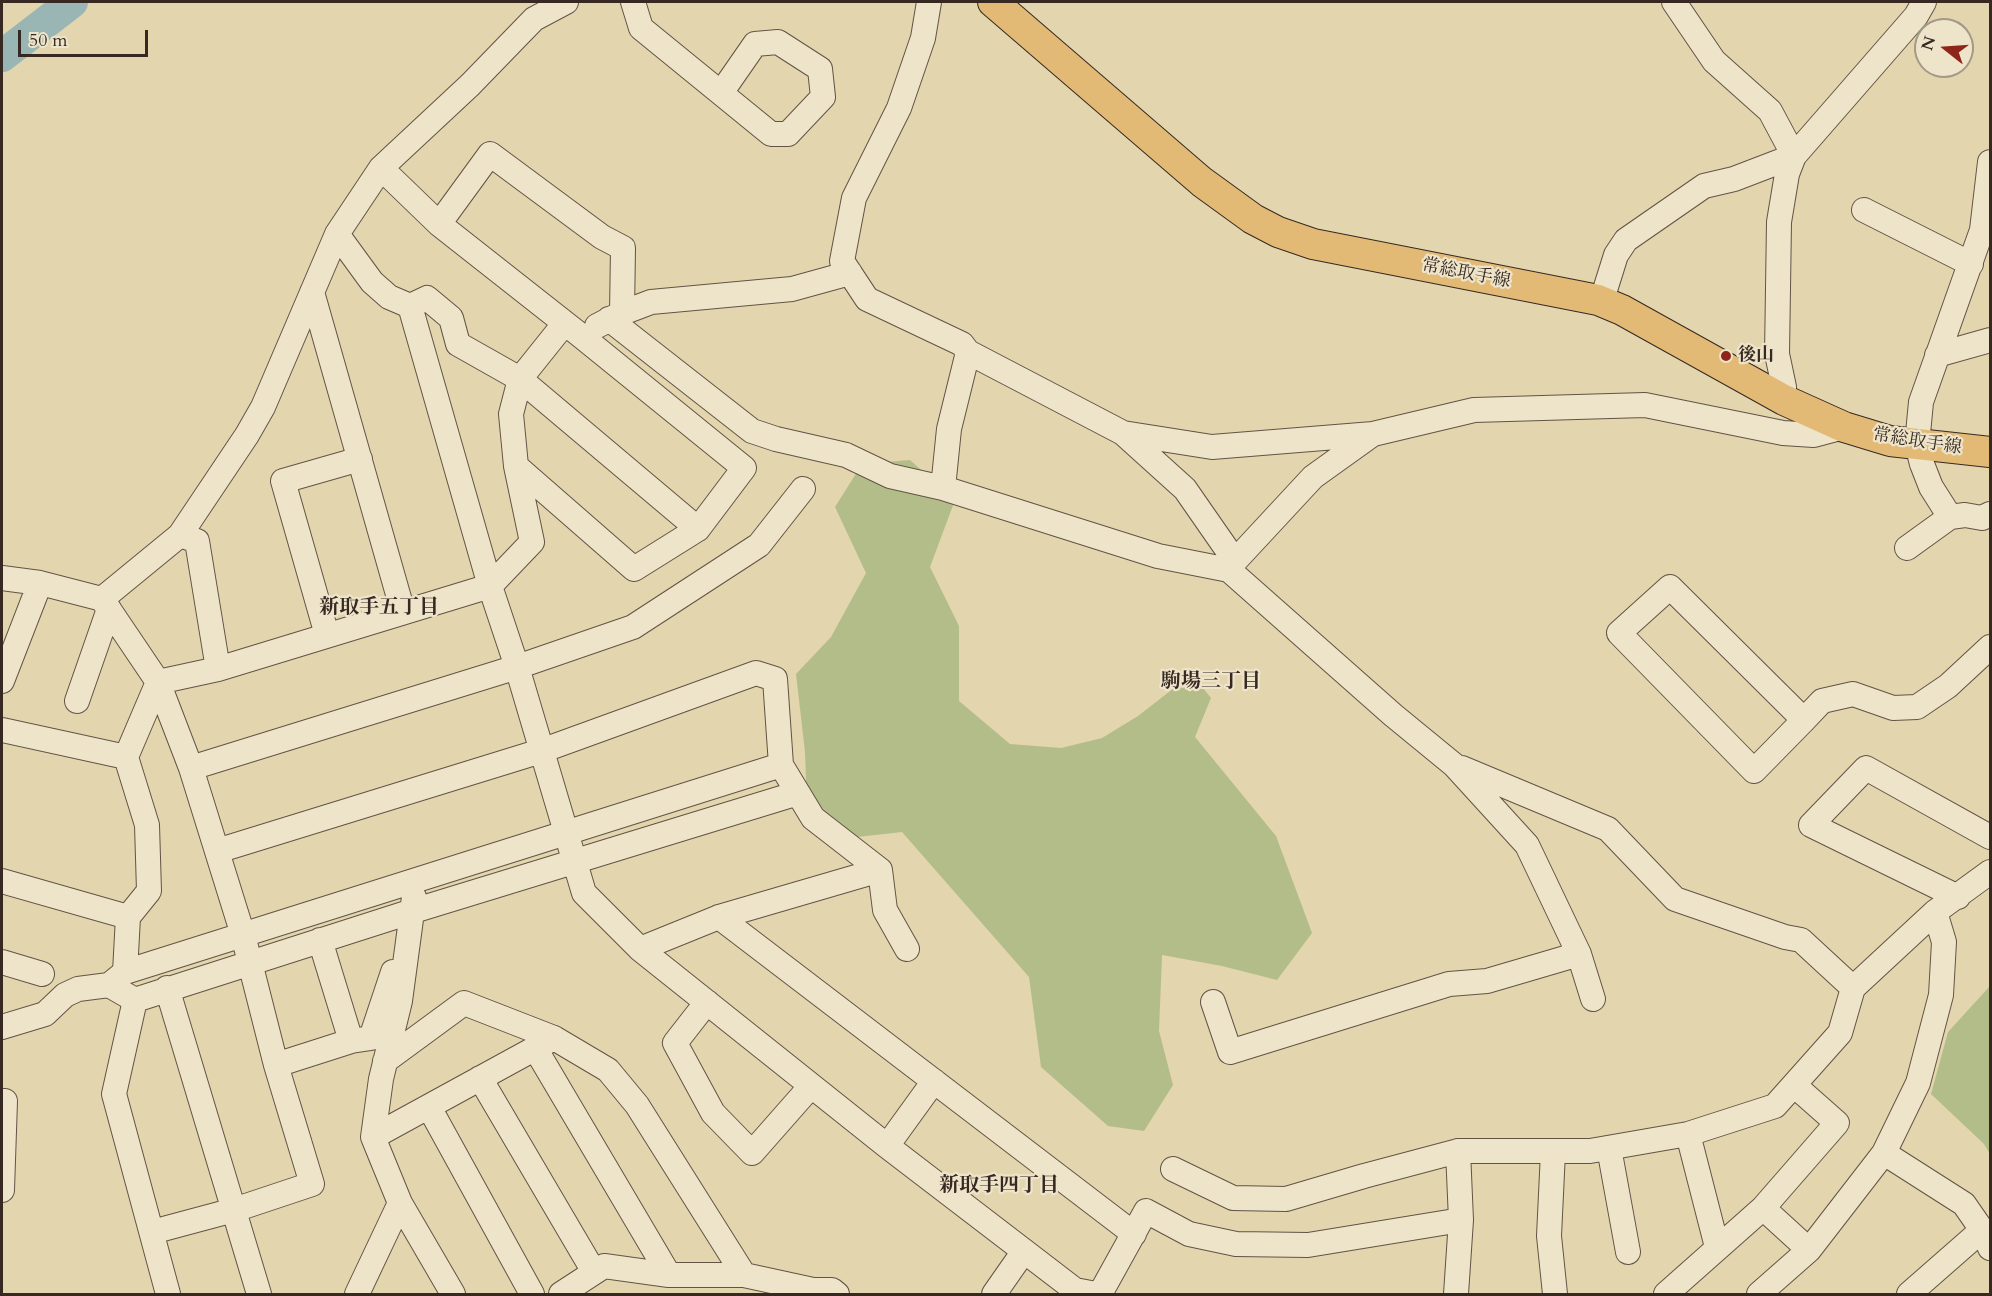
<!DOCTYPE html>
<html>
<head>
<meta charset="utf-8">
<style>
	body { margin:0 }
	#map { position:relative; width:1992px; height:1296px; overflow:hidden; background:#e3d5ad; font-family:Cardo,serif }
	canvas { display:block }
	.frame { position:absolute; inset:0; border:3px solid #372922; pointer-events:none }
	.north { position:absolute; left:1914px; top:18px; width:60px; height:60px; box-sizing:border-box; background:#ede4ca; border:2px solid #a49987; border-radius:50%; rotate:287deg; font-size:16px; font-weight:700; line-height:24px; text-align:center; color:#372922 }
	.north::after { content:''; display:block; margin:auto; width:21px; height:27px; background:#8f2418; clip-path:polygon(50% 0,100% 100%,50% 72%,0 100%) }
	.scale { position:absolute; left:18px; top:30px; width:130px; height:27px; box-sizing:border-box; border:3px solid #372922; border-top:0; padding-left:8px; font-size:18px; line-height:21px; white-space:nowrap; color:#372922; -webkit-text-stroke:4px #ede4ca; paint-order:stroke }
</style>
</head>
<body>
<div id="map">
<canvas width="1992" height="1296"></canvas>
<div class="frame"></div>
<div class="north">N</div>
<div class="scale">50 m</div>
</div>
<script>
const c = document.querySelector('canvas').getContext('2d');
c.lineJoin = 'round';
function fillPath(path, color) {
  c.fillStyle = color;
  c.fill(path, 'evenodd');
}
function poly(rows) {
  const path = new Path2D();
  for (const r of rows) {
    path.moveTo(r[0], r[1]);
    for (let i = 2; i < r.length; i += 2) path.lineTo(r[i], r[i + 1]);
  }
  return path;
}
function strokePath(path, color, width, dash) {
  c.strokeStyle = color;
  c.lineWidth = width;
  c.lineCap = dash ? 'butt' : 'round';
  c.setLineDash(dash || []);
  c.stroke(path);
}
function write(font, color, halo, rows, align = 'center') {
  c.font = font + ' Cardo,"Noto Serif JP",serif';
  c.lineWidth = 4.5;
  c.setLineDash([]);
  c.textBaseline = 'middle';
  c.strokeStyle = halo;
  c.fillStyle = color;
  for (const [text, x, y, turn = 0] of rows) {
    c.save();
    c.translate(x, y);
    c.rotate((+turn || 0) * Math.PI / 180);
    c.textAlign = isNaN(turn) ? turn : align;
    if (halo) c.strokeText(text, 0, 0);
    c.fillText(text, 0, 0);
    c.restore();
  }
}
const green = poly([
	[910,460,955,500,930,567,959,626,959,701,1010,744,1061,748,1102,738,1138,716,1192,674,1211,698,1195,737,1276,836,1312,933,1277,980,1222,966,1162,955,1159,1031,1173,1085,1144,1131,1108,1126,1041,1067,1029,977,902,832,857,837,807,807,805,752,796,674,831,637,866,573,835,507,862,464],
	[1990,986,1990,1154,1984,1144,1931,1094,1948,1032]
]);
const river = poly([
	[2,56,72,2]
]);
const minor = poly([
	[633,2,641,28,771,134,788,134,823,97,820,69,778,42,755,44,721,93],
	[929,2,923,38,899,108,854,198,842,261,867,299,962,344,968,352,1123,433,1212,447,1373,434,1474,410,1645,405,1783,433,1814,435,1844,427],
	[381,168,439,224,580,335,744,468,698,529,634,569,516,466],
	[1864,210,1971,264],
	[439,224,490,154,602,237,623,248,622,313,597,326],
	[337,234,372,282,389,297,410,306,490,586,517,667,584,893,640,949,887,1146,1075,1290,1096,1294],
	[312,292,403,612],
	[1598,300,1605,290,1616,255,1626,240,1704,186,1734,179,1794,156,1770,111,1714,61,1674,2],
	[622,313,651,302,792,289,850,273],
	[609,319,752,431,776,439,846,455,890,476,943,488,1158,556,1229,570],
	[564,324,520,379,698,529],
	[1937,355,1990,340],
	[1784,400,1784,387,1777,354,1779,222,1787,174,1794,156,1916,16,1924,2],
	[1123,433,1185,489,1235,561],
	[1373,434,1313,477,1235,561,1229,570,1393,715,1454,765,1527,845,1579,954,1593,999],
	[943,488,949,429,968,352],
	[1950,517,1931,487,1922,464,1917,444,1921,402,1982,230,1990,162],
	[180,535,197,541,218,669],
	[1907,548,1950,517,1965,515,1982,518,1990,514],
	[2,578,40,583,102,599,180,535,247,435,263,407,337,234,381,168,470,85,534,19,566,2],
	[102,599,158,682,191,768,243,935,276,1065,312,1184,234,1210,152,1232],
	[327,635,283,481,360,459],
	[2,681,40,583],
	[77,701,109,609],
	[1804,720,1670,587,1619,633,1754,771,1804,720,1822,701,1853,694,1893,708,1917,707,1948,686,1990,647],
	[2,730,126,757],
	[781,765,125,972,109,985,135,1000,413,911,798,793],
	[191,768,517,667,633,627,759,545,803,489],
	[1462,768,1608,829,1675,899,1785,937,1801,940,1853,988],
	[217,851,541,751,756,673,775,679,781,765,813,818,880,870],
	[2,881,128,917],
	[414,897,400,1001,381,1079,373,1137,400,1203,453,1294],
	[1958,897,1811,825,1866,768,1990,837],
	[719,917,1134,1234],
	[320,940,351,1041],
	[640,949,719,917,880,870,885,910,907,949],
	[2,962,42,974],
	[125,972,128,917,149,891,147,825,126,757,158,682,218,669,490,586,532,542,516,466,511,414,520,379,458,344,451,318,427,298,410,306],
	[167,988,259,1294],
	[135,1000,114,1094,168,1294],
	[707,1002,675,1043,713,1113,752,1153,811,1086],
	[1213,1002,1230,1052,1449,984,1487,981,1579,954],
	[2,1027,45,1014,65,995,78,989,109,985],
	[535,1048,669,1275],
	[385,1061,464,1003,554,1038],
	[276,1065,351,1041,371,1038,393,972],
	[480,1078,594,1272],
	[2,1101,5,1101,2,1190],
	[429,1107,532,1294],
	[1688,1134,1717,1247],
	[373,1137,554,1038,608,1070,637,1105,744,1275],
	[887,1146,934,1081],
	[1609,1148,1628,1252],
	[1553,1152,1549,1236,1555,1294],
	[1884,1153,1964,1204,1982,1230,1990,1248],
	[1173,1169,1233,1198,1286,1199,1364,1176,1458,1151,1590,1151,1688,1134,1775,1106,1840,1033,1853,988,1935,912],
	[1763,1208,1809,1250],
	[357,1294,400,1203],
	[561,1294,604,1266,669,1275,744,1275,813,1290,832,1290,837,1294],
	[994,1294,1024,1251],
	[1100,1294,1146,1211,1189,1234,1236,1244,1308,1245,1461,1220,1458,1151],
	[1456,1294,1461,1220],
	[1666,1294,1763,1208,1837,1123,1794,1085],
	[1759,1294,1809,1250,1884,1153,1918,1083,1941,995,1944,942,1935,912,1990,872],
	[1909,1294,1982,1230]
]);
const major = poly([
	[993,2,1202,182,1253,219,1278,232,1313,244,1598,300,1622,310,1784,400,1844,427,1890,441,1990,452]
]);
const markers = [
	[1726,356,6,"#8f2418"]
];
const streetNames = [
	["常総取手線",1466,274,11],
	["常総取手線",1917,442,9]
];
const poiNames = [
	["後山",1738,356]
];
const neighbourhoodNames = [
	["新取手五丁目",379,608],
	["駒場三丁目",1211,682],
	["新取手四丁目",999,1186]
];
fillPath(green, '#b3bd8a');
strokePath(river, '#99b6b4', 32);
strokePath(minor, '#625445', 26);
strokePath(major, '#372922', 32);
strokePath(minor, '#ede4ca', 24);
strokePath(major, '#e2ba76', 30);
for (const [x, y, r, color] of markers) {
  const dot = new Path2D();
  dot.arc(x, y, r, 0, 2 * Math.PI);
  c.fillStyle = color;
  c.fill(dot);
  strokePath(dot, '#ede4ca', 2);
}
write('18px', '#372922', '#ede4ca', streetNames);
write('bold 18px', '#372922', '#ede4ca', poiNames, 'left');
write('bold 20px', '#372922', '#ede4ca', neighbourhoodNames);
</script>
</body>
</html>
